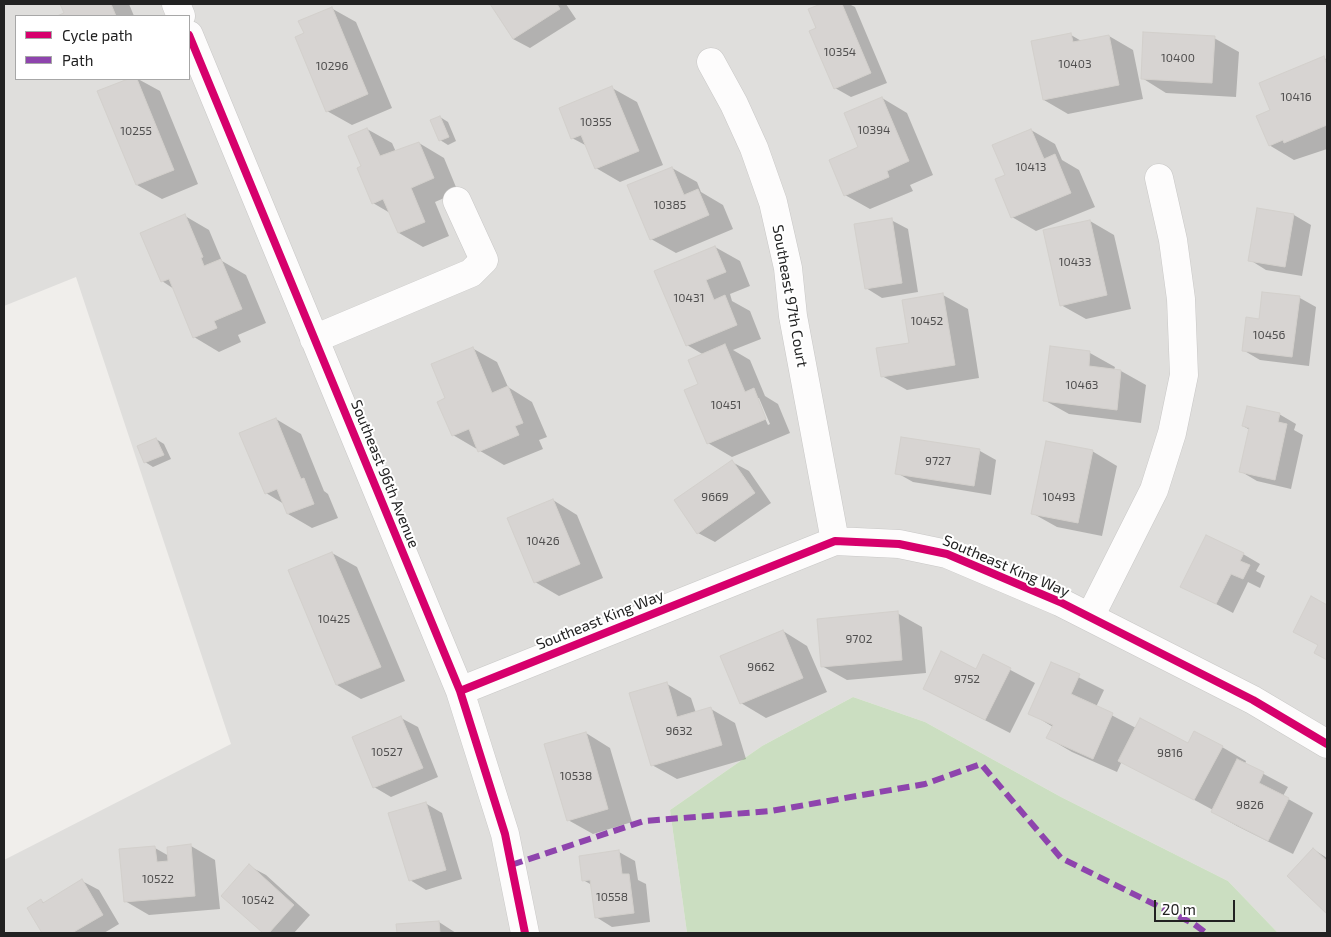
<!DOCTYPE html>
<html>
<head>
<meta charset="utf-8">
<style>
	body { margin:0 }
	#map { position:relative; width:1331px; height:937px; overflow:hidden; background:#f0eeeb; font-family:"Exo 2",sans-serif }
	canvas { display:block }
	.frame { position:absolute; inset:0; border:5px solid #222; pointer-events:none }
	.legend { position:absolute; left:15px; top:15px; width:175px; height:65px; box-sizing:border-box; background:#fff; border:1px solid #a7a7a7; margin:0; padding:6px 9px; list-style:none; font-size:15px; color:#222 }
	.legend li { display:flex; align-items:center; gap:10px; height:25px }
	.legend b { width:25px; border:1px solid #a7a7a7 }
	.scale { position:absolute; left:1154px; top:900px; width:81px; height:22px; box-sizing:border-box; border:2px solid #222; border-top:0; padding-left:6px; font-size:15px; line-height:18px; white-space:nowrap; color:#222; -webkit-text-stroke:4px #fff; paint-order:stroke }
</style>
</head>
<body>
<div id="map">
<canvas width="1331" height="937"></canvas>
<div class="frame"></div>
<ul class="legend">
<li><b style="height:6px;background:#d6006c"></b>Cycle path</li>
<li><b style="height:6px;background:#8e44ad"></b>Path</li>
</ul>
<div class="scale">20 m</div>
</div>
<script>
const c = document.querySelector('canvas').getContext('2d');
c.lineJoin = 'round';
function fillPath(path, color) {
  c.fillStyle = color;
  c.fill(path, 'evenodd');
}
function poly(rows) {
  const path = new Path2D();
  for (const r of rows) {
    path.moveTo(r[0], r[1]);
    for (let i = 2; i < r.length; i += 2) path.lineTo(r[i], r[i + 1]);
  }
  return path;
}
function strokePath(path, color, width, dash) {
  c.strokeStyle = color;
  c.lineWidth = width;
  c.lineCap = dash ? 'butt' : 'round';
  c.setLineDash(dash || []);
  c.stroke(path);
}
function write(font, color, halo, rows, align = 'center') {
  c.font = font + ' "Exo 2",sans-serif';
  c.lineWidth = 4;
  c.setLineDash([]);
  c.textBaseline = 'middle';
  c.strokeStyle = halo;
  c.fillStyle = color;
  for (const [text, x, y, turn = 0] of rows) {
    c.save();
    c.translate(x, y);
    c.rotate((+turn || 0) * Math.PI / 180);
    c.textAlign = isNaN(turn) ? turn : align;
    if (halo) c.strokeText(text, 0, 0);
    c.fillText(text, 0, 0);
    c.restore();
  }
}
const residential = poly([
	[4,4,1327,4,1327,933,1278,933,1228,881,1061,797,925,722,853,697,762,746,670,810,687,933,4,933,4,860,231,744,76,277,4,306],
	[16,16,189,16,189,79,16,79]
]);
const forest = poly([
	[853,697,925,722,1061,797,1228,881,1278,933,687,933,670,810,762,746]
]);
const shadow = poly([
	[61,4,129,4,134,16,60,16,65,14],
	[491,4,566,4,576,19,530,48,513,39],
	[824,4,849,4,855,7,887,83,851,97,835,88,810,10],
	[331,8,356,22,392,108,352,125,327,111],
	[1071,35,1083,42,1109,36,1133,50,1143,99,1068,114,1044,100],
	[1214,38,1239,52,1236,97,1166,93,1142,78],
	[1324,58,1327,60,1327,149,1294,160,1269,145,1272,110],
	[131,79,138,79,160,91,198,184,162,199,137,185,99,92],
	[612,88,637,102,663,165,620,182,596,168,587,146,572,138],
	[882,98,907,113,933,175,910,185,913,191,870,209,845,195,860,148],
	[440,117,448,122,456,141,448,145,440,140],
	[367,129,392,143,396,152,419,143,444,158,458,192,435,202,449,236,423,247,399,233,390,213,373,203,363,167],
	[1031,130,1055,144,1062,160,1079,170,1095,207,1036,231,1012,217,1006,175],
	[672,168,697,182,701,192,723,205,733,229,676,253,651,239],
	[1258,209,1294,215,1311,225,1302,276,1266,270,1250,260],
	[185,216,209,230,222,261,246,275,266,323,238,335,241,342,219,352,194,337,174,289,162,281],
	[891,220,908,229,918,292,882,298,866,288],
	[1090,221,1114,235,1131,309,1086,319,1061,305],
	[715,247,740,261,750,286,730,294,732,301,750,311,761,339,733,350,750,360,765,396,778,404,790,433,732,457,708,443,699,385,704,355,687,345],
	[756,398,759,398,770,424,768,425],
	[943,295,968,309,979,378,907,390,882,376,910,344],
	[1300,298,1316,307,1309,366,1260,360,1243,350,1260,320],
	[472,348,497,362,508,387,532,402,547,437,539,440,543,449,504,465,453,435,447,399],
	[1051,348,1090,353,1115,367,1114,370,1121,371,1146,385,1141,423,1069,414,1044,400],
	[1279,414,1296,424,1294,430,1303,435,1291,489,1257,481,1240,471,1250,430,1243,426],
	[276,419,301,434,324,491,328,494,338,518,312,528,288,514,284,504,266,493],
	[902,438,980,451,996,460,991,495,913,482,897,473],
	[156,439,164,444,171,459,153,467,145,462],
	[1092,451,1117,466,1102,536,1057,527,1032,513],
	[732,462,749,471,771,503,715,542,698,533],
	[553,500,577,515,603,578,559,596,535,582],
	[332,553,357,567,405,681,361,699,337,685],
	[1243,554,1260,564,1256,571,1265,576,1260,588,1248,582,1233,613,1182,586],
	[1311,598,1327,606,1327,659,1316,653,1319,646],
	[897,613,922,627,926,673,847,680,822,666],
	[783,631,807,646,827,692,766,718,741,703],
	[984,656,1035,683,1010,733,924,689,977,670],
	[1052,664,1104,690,1096,707,1136,728,1188,744,1222,747,1246,761,1245,764,1288,787,1283,796,1313,813,1293,854,1237,826,1212,812,1213,810,1122,761,1117,772,1072,752,1048,738,1053,727,1030,713],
	[667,684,691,698,696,713,711,709,735,723,746,759,677,779,652,765],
	[401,718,418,727,438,777,391,797,374,787],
	[586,733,610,748,632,822,593,834,568,820],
	[425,803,442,813,462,879,426,890,410,880],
	[191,846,215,860,220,909,149,915,125,901,155,848,169,856],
	[1313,849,1327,858,1327,912,1288,876],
	[619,852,635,861,638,880,646,884,650,922,612,927,596,917,592,885,583,880],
	[249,866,266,875,310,915,294,933,265,933,223,896],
	[82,881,99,890,119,924,104,933,44,933,29,908,41,901,45,903],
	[439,922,456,933,398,933,397,925]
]);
const building = poly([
	[60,4,111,4,116,16,57,16,64,13,60,4],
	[490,4,557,4,560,9,513,39,490,4],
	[821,4,842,4,871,73,834,89,809,31,816,28,808,9,821,4],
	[332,7,368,94,326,112,295,37,304,33,298,21,332,7],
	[1143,32,1215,36,1212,83,1141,79,1143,32],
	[1071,33,1073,42,1109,35,1119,85,1043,100,1031,41,1071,33],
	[1324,56,1327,65,1327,125,1284,143,1283,140,1269,146,1256,116,1270,110,1259,83,1324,56],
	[128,79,137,79,174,170,136,185,97,91,128,79],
	[612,86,639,151,595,169,581,135,571,139,559,108,612,86],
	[882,97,909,161,887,171,889,177,844,196,829,160,858,147,844,113,882,97],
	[440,116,449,137,439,141,430,120,440,116],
	[367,128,380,156,419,142,434,178,411,188,425,222,398,233,383,199,372,204,357,168,361,166,348,136,367,128],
	[1031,129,1044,159,1055,154,1071,193,1011,218,995,179,1005,175,992,145,1031,129],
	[672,167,684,195,698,189,709,215,650,240,627,185,672,167],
	[1257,208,1294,214,1285,267,1248,261,1257,208],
	[185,214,203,257,201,258,204,266,221,259,242,309,214,321,217,328,193,338,169,279,161,282,140,233,185,214],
	[892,218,902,283,865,289,854,224,892,218],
	[1090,220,1107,295,1060,306,1043,230,1090,220],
	[715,246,726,272,706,280,714,300,725,295,737,325,686,346,654,271,715,246],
	[1262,292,1300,296,1292,357,1242,351,1246,317,1259,319,1262,292],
	[943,293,955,365,881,377,876,348,909,343,902,300,943,293],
	[725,344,745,392,754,388,766,419,707,444,684,390,698,384,688,360,725,344],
	[1050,346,1090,351,1089,366,1121,370,1117,410,1043,401,1050,346],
	[473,347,492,393,508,386,523,423,515,426,519,435,478,452,469,429,452,436,437,402,445,398,431,364,473,347],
	[1247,406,1280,413,1278,422,1287,424,1275,480,1239,472,1249,428,1242,426,1247,406],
	[276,418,301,479,304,478,314,504,287,514,277,489,265,494,239,433,276,418],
	[901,437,980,449,974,486,895,474,901,437],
	[156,438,164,455,144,463,137,446,156,438],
	[1046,441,1093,450,1078,523,1031,514,1046,441],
	[732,460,755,493,697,534,674,500,732,460],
	[553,499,580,564,534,583,507,518,553,499],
	[1206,535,1244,553,1240,561,1250,565,1243,579,1231,574,1216,604,1180,587,1206,535],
	[332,552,381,667,336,685,288,570,332,552],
	[1311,596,1327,605,1327,660,1314,653,1318,645,1293,632,1311,596],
	[898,611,902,660,821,667,817,619,898,611],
	[783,630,803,678,740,704,720,656,783,630],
	[941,651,976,669,983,654,1011,668,985,720,923,689,941,651],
	[1051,662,1080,674,1071,694,1113,713,1093,759,1046,738,1053,725,1028,714,1051,662],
	[667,682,677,717,711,707,722,745,651,766,629,693,667,682],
	[401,716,423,768,373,788,352,737,401,716],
	[1140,718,1188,743,1194,731,1223,746,1194,800,1118,761,1140,718],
	[586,732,608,809,567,821,544,744,586,732],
	[1237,759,1264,772,1259,783,1289,798,1268,841,1211,812,1237,759],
	[426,802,446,870,409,881,388,813,426,802],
	[191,844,195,896,124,902,119,849,155,846,157,862,168,861,167,847,191,844],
	[1313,848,1327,861,1327,914,1287,876,1313,848],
	[619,850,622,874,629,874,634,913,595,918,590,880,582,881,579,856,619,850],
	[249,864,294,905,269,933,263,933,221,896,249,864],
	[82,879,103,915,72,933,42,933,27,908,41,899,43,903,82,879],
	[439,921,440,933,397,933,396,924,439,921]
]);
const minor = poly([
	[176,4,181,16],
	[189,35,460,691,505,834,525,933],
	[711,62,734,104,754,148,773,202,788,268,793,316,835,541],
	[314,339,471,273,484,260,457,201],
	[1090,617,1154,490,1172,433,1184,375,1181,299,1173,240,1159,178],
	[460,691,835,541,899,544,947,554,1060,602,1253,700,1327,744]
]);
const quiet = poly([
	[511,865,644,821,771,811,925,784,981,764,1061,858,1194,924,1206,933]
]);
const cycleway = poly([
	[189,35,460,691,505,834,525,933],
	[460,691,835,541,899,544,947,554,1060,602,1253,700,1327,744]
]);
const numberNames = [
	["10354",840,52],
	["10400",1178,58],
	["10403",1075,64],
	["10296",332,66],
	["10416",1296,97],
	["10355",596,122],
	["10394",874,130],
	["10255",136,131],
	["10413",1031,167],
	["10385",670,205],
	["10433",1075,262],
	["10431",689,298],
	["10452",927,321],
	["10456",1269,335],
	["10463",1082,385],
	["10451",726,405],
	["9727",938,461],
	["9669",715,497],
	["10493",1059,497],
	["10426",543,541],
	["10425",334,619],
	["9702",859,639],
	["9662",761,667],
	["9752",967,679],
	["9632",679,731],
	["10527",387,752],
	["9816",1170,753],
	["10538",576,776],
	["9826",1250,805],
	["10522",158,879],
	["10558",612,897],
	["10542",258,900]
];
const streetNames = [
	["Southeast 97th Court",790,296,80],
	["Southeast 96th Avenue",385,474,68],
	["Southeast King Way",1006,566,23],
	["Southeast King Way",600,620,-22]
];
fillPath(residential, '#dfdedc');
fillPath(forest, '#cbdec1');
fillPath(shadow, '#0003');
fillPath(building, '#d7d4d2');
strokePath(building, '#d3d0cc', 1);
strokePath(minor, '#c9c8c7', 29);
strokePath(minor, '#fdfcfc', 28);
strokePath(quiet, '#8e44ad', 6, [12, 6]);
strokePath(cycleway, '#d6006c', 8);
write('12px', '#4f4e4e', null, numberNames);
write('15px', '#222', '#fff', streetNames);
</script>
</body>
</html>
